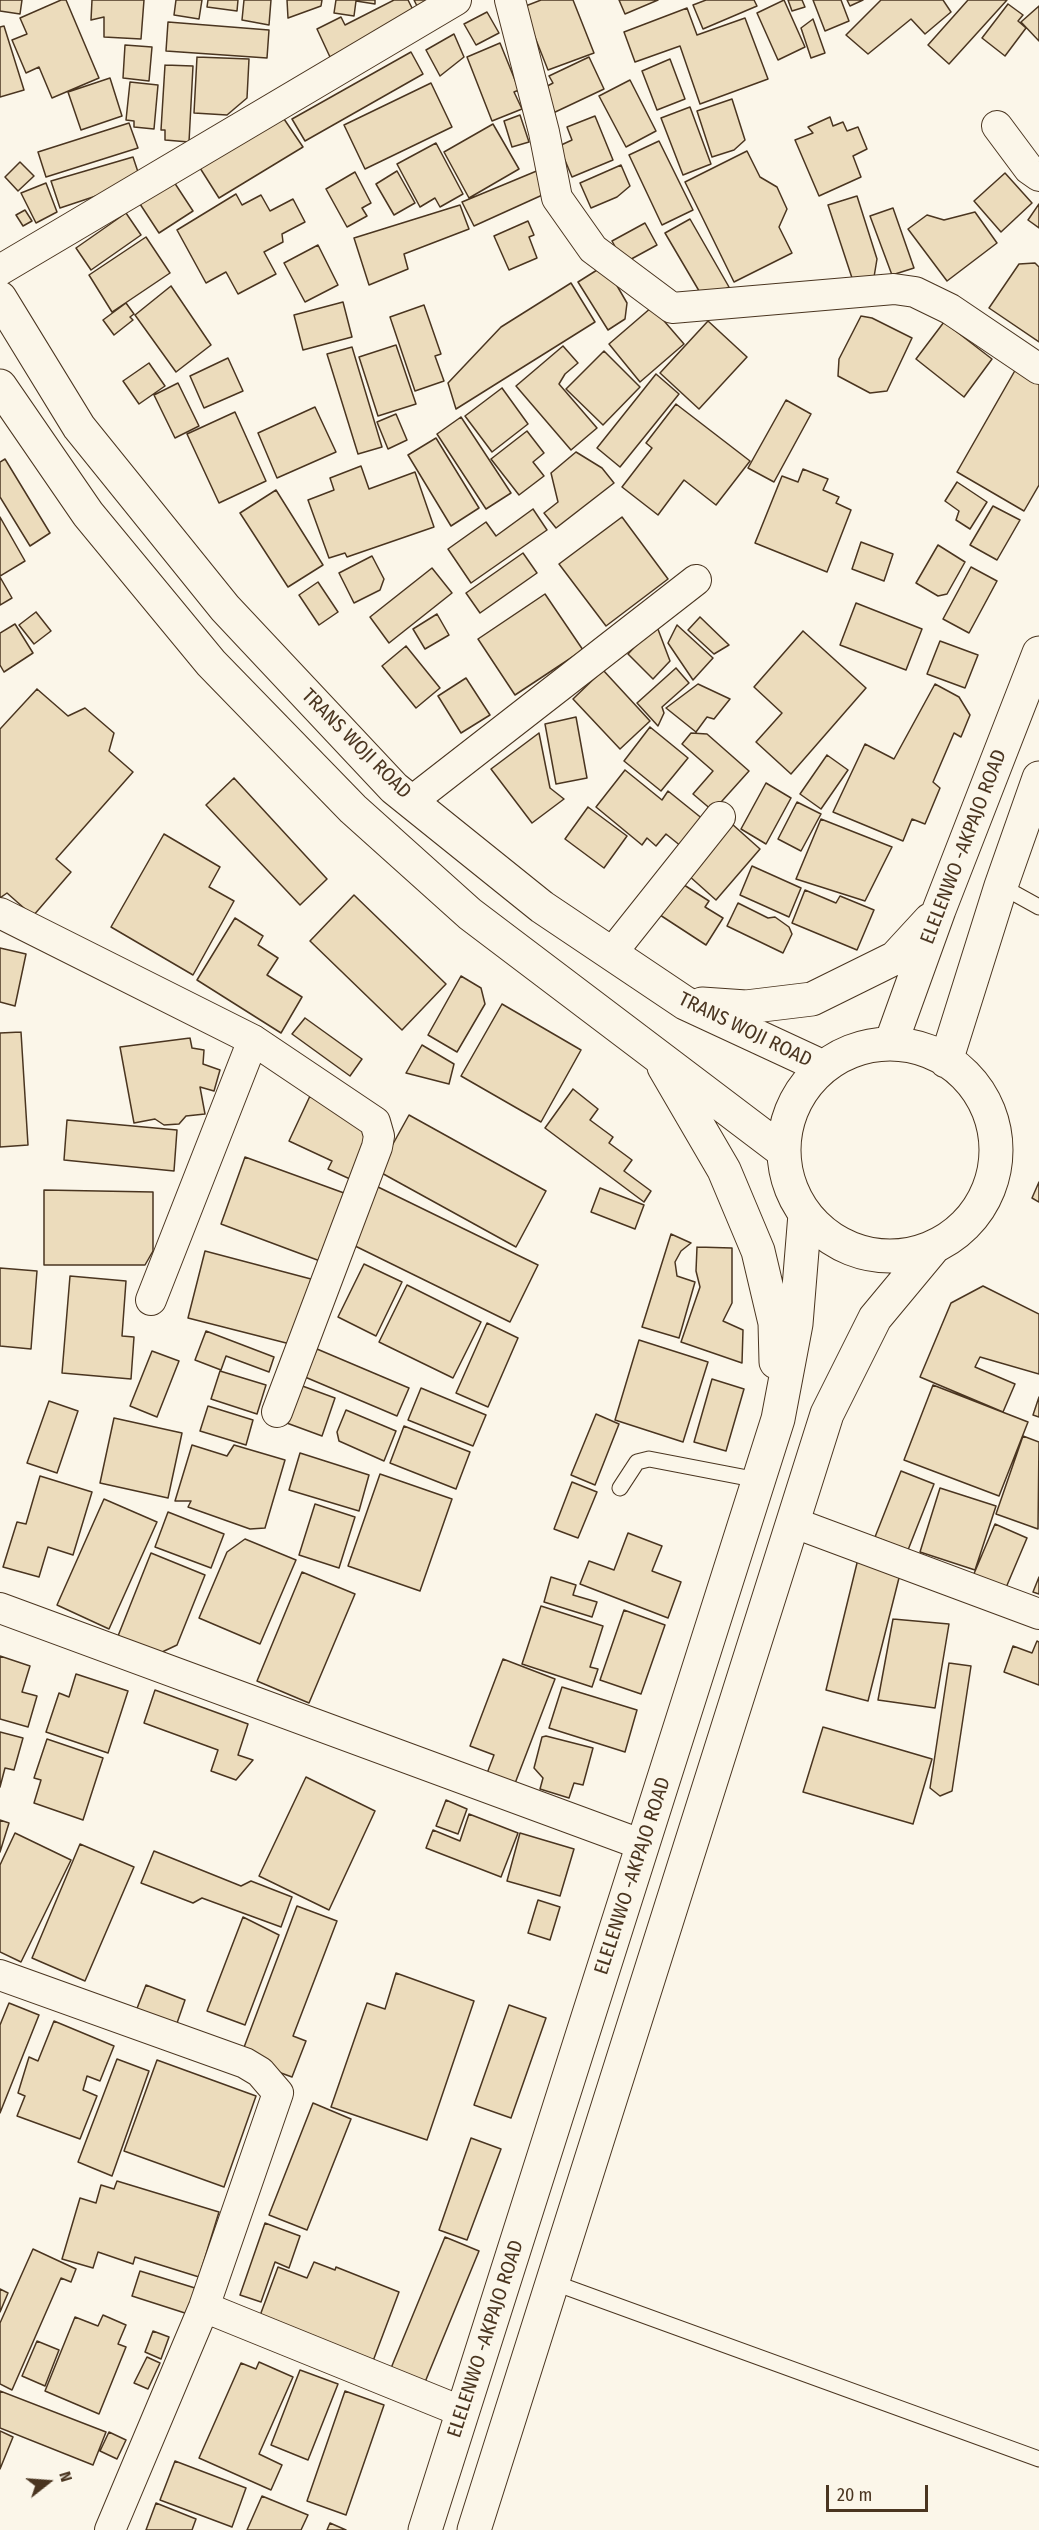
<!DOCTYPE html>
<html>
<head>
<meta charset="utf-8">
<style>
	body { margin:0 }
	#map { position:relative; width:1039px; height:2530px; overflow:hidden; background:#fbf6e9; font-family:"Fira Sans Condensed",sans-serif }
	canvas { display:block }
	.north { position:absolute; left:18px; top:2452px; width:60px; height:60px; -webkit-text-stroke:4px #fbf6e9; paint-order:stroke; rotate:73deg; font-size:16px; font-weight:700; line-height:24px; text-align:center; color:#4a3520 }
	.north::after { content:''; display:block; margin:auto; width:21px; height:27px; background:#4a3520; clip-path:polygon(50% 0,100% 100%,50% 72%,0 100%) }
	.scale { position:absolute; left:826px; top:2485px; width:102px; height:27px; box-sizing:border-box; border:3px solid #4a3520; border-top:0; padding-left:8px; font-size:18px; line-height:21px; white-space:nowrap; color:#4a3520; -webkit-text-stroke:4px #fbf6e9; paint-order:stroke }
</style>
</head>
<body>
<div id="map">
<canvas width="1039" height="2530"></canvas>
<div class="north">N</div>
<div class="scale">20 m</div>
</div>
<script>
const c = document.querySelector('canvas').getContext('2d');
c.lineJoin = 'round';
function fillPath(path, color) {
  c.fillStyle = color;
  c.fill(path, 'evenodd');
}
function poly(rows) {
  const path = new Path2D();
  for (const r of rows) {
    if (r.length === 3) {
      path.moveTo(r[0] + r[2], r[1]);
      path.arc(r[0], r[1], r[2], 0, 2 * Math.PI);
      continue;
    }
    path.moveTo(r[0], r[1]);
    for (let i = 2; i < r.length; i += 2) path.lineTo(r[i], r[i + 1]);
  }
  return path;
}
function strokePath(path, color, width, dash) {
  c.strokeStyle = color;
  c.lineWidth = width;
  c.lineCap = dash ? 'butt' : 'round';
  c.setLineDash(dash || []);
  c.stroke(path);
}
function write(font, color, halo, rows, align = 'center') {
  c.font = font + ' "Fira Sans Condensed",sans-serif';
  c.lineWidth = 4.5;
  c.setLineDash([]);
  c.textBaseline = 'middle';
  c.strokeStyle = halo;
  c.fillStyle = color;
  for (const [text, x, y, turn = 0] of rows) {
    c.save();
    c.translate(x, y);
    c.rotate((+turn || 0) * Math.PI / 180);
    c.textAlign = isNaN(turn) ? turn : align;
    if (halo) c.strokeText(text, 0, 0);
    c.fillText(text, 0, 0);
    c.restore();
  }
}
const building = poly([
	[0,0,22,0,20,14,0,11,0,0],
	[61,0,66,0,99,78,52,98,39,67,26,73,12,40,27,34,20,18,61,0],
	[92,0,144,0,141,39,104,37,104,17,91,20,92,0],
	[176,0,202,0,199,19,174,15,176,0],
	[208,0,238,0,237,11,207,7,208,0],
	[244,0,271,0,269,25,242,20,244,0],
	[287,0,322,0,321,6,288,18,287,0],
	[336,0,375,0,375,4,356,1,354,16,334,13,336,0],
	[394,0,408,0,415,14,330,57,317,29,341,17,345,25,394,0],
	[414,0,430,0,417,6,414,0],
	[541,0,573,0,594,53,548,70,523,7,541,0],
	[619,0,658,0,625,14,619,0],
	[706,0,754,0,757,6,703,29,693,5,706,0],
	[784,0,805,47,778,60,757,13,784,0],
	[788,0,802,0,805,7,792,11,788,0],
	[813,0,841,0,849,21,825,31,813,0],
	[847,0,863,0,850,6,847,0],
	[881,0,943,0,951,12,925,34,911,19,868,54,846,35,881,0],
	[968,0,1007,0,949,64,928,45,968,0],
	[1008,4,1023,15,1018,21,1026,28,1005,56,982,38,1008,4],
	[1039,6,1039,41,1021,22,1039,6],
	[687,8,697,35,745,18,768,79,700,104,680,46,635,62,624,32,687,8],
	[487,12,499,33,476,45,464,24,487,12],
	[813,19,825,53,811,58,801,28,813,19],
	[168,22,269,30,267,58,166,51,168,22],
	[4,26,24,90,0,97,0,27,4,26],
	[454,34,464,57,440,76,426,50,454,34],
	[500,43,519,90,514,92,522,109,492,121,467,57,500,43],
	[125,45,152,47,149,81,123,78,125,45],
	[411,52,423,74,305,141,292,119,411,52],
	[197,57,249,59,247,98,227,115,194,113,197,57],
	[589,57,604,89,551,114,540,90,553,83,549,76,589,57],
	[670,59,685,99,657,110,642,71,670,59],
	[165,65,193,66,189,142,165,140,165,130,161,130,165,65],
	[110,78,122,116,81,130,68,92,110,78],
	[630,80,656,131,626,147,599,96,630,80],
	[130,82,158,85,154,129,134,127,134,121,126,120,130,82],
	[431,83,452,127,365,169,344,125,431,83],
	[732,99,745,140,734,150,712,157,697,111,732,99],
	[690,107,711,164,683,175,661,118,690,107],
	[520,115,529,142,512,147,504,121,520,115],
	[282,116,303,147,219,198,200,168,282,116],
	[595,116,613,160,572,177,559,146,572,140,567,127,595,116],
	[830,117,833,126,843,122,847,131,858,127,867,149,853,156,861,177,819,196,795,140,813,133,808,127,830,117],
	[129,123,138,148,46,177,38,152,129,123],
	[493,124,519,169,469,198,444,152,493,124],
	[659,141,693,210,662,225,629,155,659,141],
	[436,143,463,194,440,207,435,198,420,207,397,164,436,143],
	[747,151,760,177,777,187,787,209,779,227,792,253,734,282,685,182,747,151],
	[133,157,141,181,60,208,51,181,133,157],
	[20,162,34,176,18,191,5,177,20,162],
	[621,165,630,186,617,197,591,208,580,183,621,165],
	[539,170,549,192,474,226,462,202,539,170],
	[397,171,415,203,394,215,376,184,397,171],
	[355,172,371,203,362,208,367,216,347,227,326,189,355,172],
	[1005,173,1032,203,1001,232,974,201,1005,173],
	[174,182,193,211,159,233,140,204,174,182],
	[46,183,57,212,36,223,21,193,46,183],
	[236,194,242,205,261,195,270,211,293,199,305,222,282,234,283,242,264,252,276,274,238,294,226,272,206,283,177,230,236,194],
	[857,196,877,259,874,277,854,284,828,205,857,196],
	[1039,204,1039,228,1028,220,1039,204],
	[460,205,469,229,404,254,408,269,369,285,354,238,460,205],
	[893,208,914,268,892,275,870,216,893,208],
	[25,210,32,221,23,226,16,215,25,210],
	[975,212,997,243,947,281,908,229,927,215,944,220,975,212],
	[126,213,141,235,91,270,76,248,126,213],
	[690,219,729,287,705,301,665,233,690,219],
	[528,221,534,235,529,237,537,258,509,270,494,236,528,221],
	[645,223,657,245,624,263,612,241,645,223],
	[146,237,170,273,112,312,89,275,146,237],
	[318,245,338,285,305,302,284,263,318,245],
	[1035,263,1039,267,1039,342,989,308,1019,264,1035,263],
	[605,265,627,303,625,319,608,330,578,282,605,265],
	[571,283,595,322,456,409,448,383,501,327,571,283],
	[171,286,211,345,176,372,135,315,171,286],
	[343,302,352,337,303,350,294,315,343,302],
	[126,303,134,314,130,317,133,320,114,335,103,320,126,303],
	[424,305,441,354,435,356,444,381,415,391,390,317,424,305],
	[652,307,684,344,640,382,609,344,652,307],
	[861,316,872,318,912,338,887,391,870,393,838,376,839,359,861,316],
	[708,321,747,357,699,409,660,373,708,321],
	[944,322,992,359,964,397,916,359,944,322],
	[396,345,416,404,378,416,359,357,396,345],
	[563,346,578,363,565,374,559,384,597,428,571,450,516,386,563,346],
	[352,347,382,447,358,454,327,354,352,347],
	[604,351,640,387,603,425,566,389,604,351],
	[228,358,243,391,204,408,190,376,228,358],
	[149,363,165,386,139,404,123,381,149,363],
	[1017,367,1039,380,1039,485,1024,511,957,472,1017,367],
	[656,374,679,394,620,467,597,448,656,374],
	[178,383,199,426,175,438,154,395,178,383],
	[502,388,528,424,492,452,465,416,502,388],
	[786,400,811,414,774,482,748,468,786,400],
	[676,404,750,461,716,505,684,480,658,515,622,487,652,448,646,443,676,404],
	[315,407,336,452,277,478,258,433,315,407],
	[235,412,266,481,219,503,187,434,235,412],
	[396,414,407,440,388,449,377,422,396,414],
	[461,417,511,493,486,509,437,434,461,417],
	[527,431,544,453,533,462,544,476,519,495,491,459,527,431],
	[436,438,479,508,451,526,408,455,436,438],
	[576,452,602,468,614,483,556,528,544,513,558,502,551,473,576,452],
	[5,459,50,533,30,546,0,497,0,462,5,459],
	[361,466,369,489,415,472,434,527,347,557,345,553,329,558,308,500,334,490,330,478,361,466],
	[803,469,828,479,823,490,839,497,836,503,851,510,827,572,755,543,782,476,798,482,803,469],
	[957,482,987,502,970,529,956,520,959,511,945,501,957,482],
	[276,490,323,565,288,587,240,513,276,490],
	[993,506,1020,520,997,560,970,545,993,506],
	[533,509,547,530,471,583,448,549,486,522,496,536,533,509],
	[0,517,25,561,0,576,0,517],
	[622,517,668,579,606,626,559,564,622,517],
	[861,542,893,554,884,581,852,569,861,542],
	[938,545,965,562,947,594,938,596,916,583,938,545],
	[523,553,537,573,480,613,466,593,523,553],
	[372,556,384,579,380,590,354,603,339,573,372,556],
	[971,567,997,581,969,633,943,619,971,567],
	[432,568,452,593,389,643,370,617,432,568],
	[0,577,12,598,0,605,0,577],
	[318,582,338,612,319,625,299,595,318,582],
	[545,594,583,650,515,695,478,639,545,594],
	[856,603,922,629,906,670,840,645,856,603],
	[36,612,51,631,34,644,19,625,36,612],
	[437,614,449,635,425,649,413,629,437,614],
	[700,617,729,645,714,654,688,630,700,617],
	[15,624,33,653,4,672,0,665,0,633,15,624],
	[656,624,670,661,653,679,628,654,656,624],
	[677,625,713,658,693,680,668,643,677,625],
	[803,631,866,688,791,774,756,742,782,713,754,687,803,631],
	[940,641,978,655,965,688,927,674,940,641],
	[406,646,440,688,416,708,382,666,406,646],
	[676,668,689,683,662,707,664,713,658,726,637,703,676,668],
	[603,670,650,721,620,749,573,699,603,670],
	[466,678,490,715,461,733,438,696,466,678],
	[698,684,730,699,714,719,707,717,696,732,666,708,698,684],
	[935,684,959,697,970,715,961,737,954,733,933,782,940,788,925,824,912,819,903,841,833,812,865,744,894,759,935,684],
	[37,689,68,716,85,708,114,733,109,751,133,772,56,859,71,872,33,916,7,893,0,898,0,729,37,689],
	[576,717,587,778,556,784,545,724,576,717],
	[650,727,688,758,661,791,624,761,650,727],
	[539,733,550,788,564,799,532,823,491,769,539,733],
	[691,733,707,734,749,771,713,811,693,794,713,771,682,744,691,733],
	[827,755,848,770,821,809,800,794,827,755],
	[625,770,662,800,668,791,709,824,687,851,666,834,656,846,647,838,642,845,596,807,625,770],
	[234,778,327,879,300,905,206,805,234,778],
	[766,783,791,798,766,844,741,829,766,783],
	[797,802,821,814,801,851,778,839,797,802],
	[588,807,627,836,604,868,565,839,588,807],
	[821,819,892,847,865,901,796,879,821,819],
	[732,824,760,849,716,900,688,875,732,824],
	[164,834,220,867,209,887,234,901,193,975,111,927,164,834],
	[752,866,801,888,789,917,740,895,752,866],
	[681,883,709,901,705,907,723,918,706,945,660,915,681,883],
	[805,890,836,903,840,896,874,910,857,950,792,923,805,890],
	[354,895,446,984,402,1030,310,941,354,895],
	[738,903,768,918,775,917,789,927,792,934,783,953,727,926,738,903],
	[235,918,263,936,258,945,278,958,267,975,302,997,281,1033,197,980,235,918],
	[0,948,26,954,15,1006,0,1002,0,948],
	[461,976,481,988,485,1004,457,1052,428,1035,461,976],
	[502,1004,581,1050,541,1122,461,1076,502,1004],
	[305,1018,362,1059,350,1076,292,1034,305,1018],
	[21,1032,28,1145,0,1147,0,1033,21,1032],
	[190,1038,192,1048,204,1050,203,1064,220,1070,214,1091,200,1087,205,1114,186,1116,179,1124,164,1125,155,1119,134,1123,120,1047,190,1038],
	[422,1045,454,1064,449,1084,406,1073,422,1045],
	[573,1089,598,1109,590,1120,613,1137,609,1143,632,1160,624,1171,651,1191,644,1202,545,1128,573,1089],
	[310,1096,374,1126,350,1179,328,1169,332,1161,289,1141,310,1096],
	[409,1115,546,1191,516,1247,378,1171,409,1115],
	[67,1120,177,1130,174,1171,64,1160,67,1120],
	[245,1157,344,1193,320,1261,221,1224,245,1157],
	[1039,1182,1039,1202,1032,1198,1039,1182],
	[376,1186,538,1265,510,1322,349,1243,376,1186],
	[600,1188,644,1205,635,1229,591,1212,600,1188],
	[44,1190,153,1192,153,1251,145,1265,44,1265,44,1190],
	[671,1234,691,1243,681,1251,675,1262,677,1276,695,1282,679,1338,642,1327,671,1234],
	[697,1247,732,1248,732,1303,723,1321,743,1330,742,1363,681,1342,700,1287,696,1271,697,1247],
	[205,1251,311,1279,294,1345,188,1318,205,1251],
	[364,1264,402,1282,376,1336,338,1317,364,1264],
	[0,1268,37,1271,31,1349,0,1346,0,1268],
	[70,1276,126,1281,122,1336,134,1337,131,1379,62,1373,70,1276],
	[407,1285,481,1322,453,1378,379,1342,407,1285],
	[983,1286,1039,1314,1039,1374,980,1357,975,1367,1015,1384,1003,1412,920,1377,951,1303,983,1286],
	[487,1323,518,1338,488,1407,456,1393,487,1323],
	[206,1331,274,1357,269,1372,226,1356,221,1370,195,1360,206,1331],
	[639,1340,708,1362,683,1442,615,1420,639,1340],
	[317,1349,409,1388,397,1416,305,1377,317,1349],
	[152,1351,179,1361,157,1417,130,1406,152,1351],
	[220,1371,266,1385,257,1414,211,1399,220,1371],
	[712,1379,744,1389,726,1451,694,1442,712,1379],
	[297,1384,335,1398,322,1436,284,1422,297,1384],
	[933,1385,1028,1422,999,1496,904,1460,933,1385],
	[421,1388,486,1415,473,1446,408,1420,421,1388],
	[1039,1397,1039,1417,1033,1415,1039,1397],
	[49,1401,78,1411,57,1473,27,1463,49,1401],
	[208,1406,253,1420,246,1445,200,1431,208,1406],
	[346,1410,396,1431,384,1461,339,1441,337,1432,346,1410],
	[596,1414,619,1424,595,1485,571,1475,596,1414],
	[114,1418,182,1433,168,1498,100,1483,114,1418],
	[404,1426,470,1452,456,1489,390,1463,404,1426],
	[1023,1436,1039,1442,1038,1529,996,1514,1023,1436],
	[192,1445,227,1456,234,1445,285,1460,265,1528,250,1529,188,1507,191,1501,175,1501,192,1445],
	[300,1453,369,1475,359,1511,289,1490,300,1453],
	[901,1471,934,1484,908,1550,875,1537,901,1471],
	[380,1474,452,1499,420,1591,348,1566,380,1474],
	[40,1476,92,1492,73,1555,48,1547,39,1577,3,1567,17,1522,26,1524,40,1476],
	[572,1482,597,1492,578,1538,554,1529,572,1482],
	[940,1488,996,1506,975,1570,920,1552,940,1488],
	[104,1499,157,1522,109,1629,57,1605,104,1499],
	[315,1504,355,1517,339,1568,299,1555,315,1504],
	[168,1512,224,1534,211,1568,155,1547,168,1512],
	[995,1524,1027,1538,1005,1590,973,1576,995,1524],
	[628,1533,662,1546,652,1571,681,1582,668,1618,580,1584,589,1561,614,1570,628,1533],
	[245,1539,296,1560,260,1644,199,1618,227,1552,245,1539],
	[151,1553,205,1575,177,1645,160,1653,118,1636,151,1553],
	[858,1559,901,1570,868,1701,826,1690,858,1559],
	[302,1572,355,1594,309,1703,257,1681,302,1572],
	[551,1577,576,1585,573,1595,597,1602,592,1617,544,1602,551,1577],
	[1039,1577,1039,1594,1033,1592,1039,1577],
	[541,1606,603,1626,590,1667,598,1669,592,1687,522,1664,541,1606],
	[624,1610,665,1625,641,1694,600,1680,624,1610],
	[893,1619,949,1624,935,1708,878,1700,893,1619],
	[1037,1641,1039,1642,1039,1685,1004,1672,1013,1646,1032,1653,1037,1641],
	[0,1656,30,1666,22,1692,37,1696,28,1727,0,1719,0,1656],
	[503,1659,555,1679,514,1786,486,1776,494,1755,470,1746,503,1659],
	[949,1663,971,1666,952,1791,940,1796,930,1788,949,1663],
	[76,1674,128,1691,108,1753,46,1732,59,1693,69,1697,76,1674],
	[562,1687,637,1710,625,1752,549,1728,562,1687],
	[155,1690,248,1724,238,1755,253,1760,236,1780,211,1771,218,1750,144,1723,155,1690],
	[823,1727,932,1759,913,1824,803,1792,823,1727],
	[0,1732,23,1738,14,1770,5,1768,0,1787,0,1732],
	[546,1736,593,1748,583,1785,574,1783,569,1798,540,1789,543,1778,534,1768,542,1737,546,1736],
	[47,1739,103,1758,83,1820,34,1803,41,1780,34,1778,47,1739],
	[306,1777,375,1811,329,1910,259,1876,306,1777],
	[446,1800,467,1809,458,1834,436,1826,446,1800],
	[469,1814,518,1833,501,1877,426,1848,433,1830,460,1841,469,1814],
	[0,1820,9,1823,0,1852,0,1820],
	[15,1833,71,1860,21,1962,0,1952,0,1865,15,1833],
	[520,1833,574,1849,560,1896,507,1881,520,1833],
	[80,1844,134,1867,85,1981,32,1958,80,1844],
	[154,1851,241,1886,251,1881,292,1897,281,1927,202,1898,193,1903,141,1883,154,1851],
	[538,1900,560,1907,550,1940,528,1933,538,1900],
	[297,1906,337,1921,293,2036,306,2041,292,2077,240,2058,297,1906],
	[243,1917,279,1935,245,2025,207,2011,243,1917],
	[396,1973,474,2001,427,2140,331,2107,367,2003,385,2009,396,1973],
	[146,1985,185,2000,176,2026,136,2011,146,1985],
	[9,2003,39,2015,0,2113,0,2025,9,2003],
	[509,2005,546,2018,511,2118,474,2105,509,2005],
	[54,2021,114,2046,100,2081,87,2076,83,2090,97,2096,80,2139,17,2116,25,2096,18,2093,29,2057,38,2061,54,2021],
	[117,2059,149,2071,112,2176,78,2162,117,2059],
	[157,2060,256,2096,224,2187,124,2151,157,2060],
	[313,2103,351,2119,307,2230,269,2215,313,2103],
	[471,2138,501,2149,467,2240,439,2230,471,2138],
	[117,2181,219,2212,199,2277,135,2257,133,2264,98,2252,93,2268,62,2259,80,2198,96,2203,101,2185,114,2189,117,2181],
	[265,2223,300,2236,289,2268,275,2262,261,2302,240,2295,265,2223],
	[445,2237,479,2251,416,2404,382,2390,445,2237],
	[33,2249,76,2269,71,2282,61,2278,12,2390,0,2384,0,2323,33,2249],
	[314,2262,335,2270,336,2267,399,2292,370,2369,258,2321,278,2267,307,2278,314,2262],
	[140,2271,195,2288,188,2314,132,2296,140,2271],
	[0,2289,8,2293,0,2312,0,2289],
	[103,2315,126,2325,118,2344,126,2347,99,2414,45,2391,75,2317,98,2326,103,2315],
	[153,2331,169,2337,161,2359,145,2352,153,2331],
	[37,2341,59,2350,45,2386,22,2376,37,2341],
	[147,2357,160,2363,148,2389,134,2383,147,2357],
	[259,2362,293,2377,259,2454,282,2465,271,2490,199,2458,241,2363,256,2369,259,2362],
	[300,2370,338,2384,308,2460,271,2445,300,2370],
	[0,2391,106,2432,93,2465,0,2428,0,2391],
	[345,2391,384,2405,346,2515,307,2501,345,2391],
	[0,2431,13,2437,0,2469,0,2431],
	[109,2432,126,2440,117,2459,100,2451,109,2432],
	[175,2461,246,2488,232,2527,160,2500,175,2461],
	[262,2496,308,2515,301,2530,247,2530,262,2496],
	[156,2503,196,2519,192,2530,146,2530,156,2503],
	[330,2523,346,2530,327,2530,330,2523]
]);
const service = poly([
	[1001,886,1039,907],
	[620,1488,637,1462,649,1459,758,1480],
	[552,2282,1039,2459]
]);
const minor = poly([
	[510,0,544,132,557,198,593,249,672,308,894,289,915,292,950,309,1039,369],
	[997,126,1029,169,1039,176],
	[0,270,456,0],
	[412,801,696,580],
	[0,913,253,1040,375,1122,379,1136,377,1147,277,1412],
	[611,954,720,817],
	[151,1300,253,1040],
	[792,1522,1039,1614],
	[0,1608,643,1845],
	[0,1975,245,2063,260,2072,278,2093,204,2307,110,2530],
	[204,2307,463,2412]
]);
const secondary = poly([
	[0,298,79,427,225,608,394,788,542,907,685,1003,823,1067],
	[0,386,88,514,211,663,353,809,470,914,783,1151],
	[702,1004,746,1007,812,999,895,958,930,920],
	[891,1043,939,910,1039,653],
	[890,1150,106],
	[946,1061,1001,886,1039,778],
	[664,1067,724,1170,758,1251,775,1323,776,1362],
	[425,2530,778,1419,796,1324,805,1214],
	[474,2530,827,1414,875,1318,934,1247]
]);
const streetNames = [
	["TRANS WOJI ROAD",356,744,45],
	["ELELENWO -AKPAJO ROAD",964,847,-69],
	["TRANS WOJI ROAD",745,1030,26],
	["ELELENWO -AKPAJO ROAD",633,1876,-72],
	["ELELENWO -AKPAJO ROAD",486,2339,-72]
];
fillPath(building, '#ecdcbc');
strokePath(building, '#4a3520', 1.5);
strokePath(service, '#4a3520', 17);
strokePath(minor, '#4a3520', 32);
strokePath(secondary, '#4a3520', 35);
strokePath(service, '#fbf6e9', 15);
strokePath(minor, '#fbf6e9', 30);
strokePath(secondary, '#fbf6e9', 33);
write('20px', '#4a3520', '#fbf6e9', streetNames);
</script>
</body>
</html>
